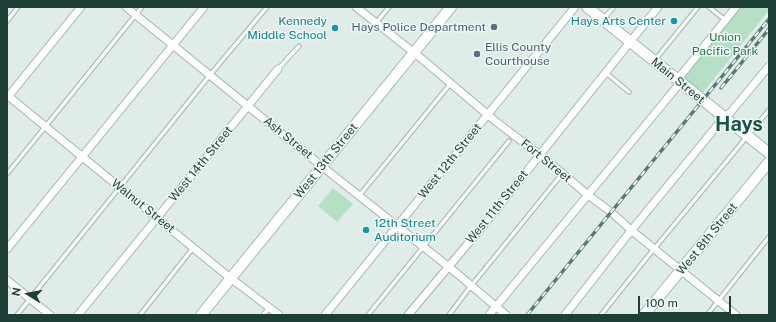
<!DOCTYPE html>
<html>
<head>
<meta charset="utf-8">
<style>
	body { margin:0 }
	#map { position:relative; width:776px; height:322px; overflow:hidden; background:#e0ece8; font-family:"Public Sans",sans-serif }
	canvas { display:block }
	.frame { position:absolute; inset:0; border:8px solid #1e3f38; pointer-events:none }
	.north { position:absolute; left:8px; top:274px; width:40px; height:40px; -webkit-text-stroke:3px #f0f9f5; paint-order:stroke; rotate:281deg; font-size:11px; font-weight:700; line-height:16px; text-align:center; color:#1e3f38 }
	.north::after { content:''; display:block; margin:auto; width:14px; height:18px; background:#1e3f38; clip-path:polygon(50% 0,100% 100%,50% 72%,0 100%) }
	.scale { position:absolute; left:638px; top:296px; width:93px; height:18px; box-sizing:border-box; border:2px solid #1e3f38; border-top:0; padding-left:5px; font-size:12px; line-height:14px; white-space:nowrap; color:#1e3f38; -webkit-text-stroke:3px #f0f9f5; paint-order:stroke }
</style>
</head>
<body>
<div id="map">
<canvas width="776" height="322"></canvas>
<div class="frame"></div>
<div class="north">N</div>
<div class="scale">100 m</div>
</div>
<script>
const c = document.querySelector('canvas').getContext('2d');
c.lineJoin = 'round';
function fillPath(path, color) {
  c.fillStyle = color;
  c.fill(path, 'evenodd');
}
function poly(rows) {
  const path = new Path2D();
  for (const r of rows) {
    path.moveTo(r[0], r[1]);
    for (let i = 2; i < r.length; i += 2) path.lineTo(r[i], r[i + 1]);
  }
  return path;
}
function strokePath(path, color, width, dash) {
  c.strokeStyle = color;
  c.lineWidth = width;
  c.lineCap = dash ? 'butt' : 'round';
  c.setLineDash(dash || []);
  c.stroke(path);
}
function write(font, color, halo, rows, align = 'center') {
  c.font = font + ' "Public Sans",sans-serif';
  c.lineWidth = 3;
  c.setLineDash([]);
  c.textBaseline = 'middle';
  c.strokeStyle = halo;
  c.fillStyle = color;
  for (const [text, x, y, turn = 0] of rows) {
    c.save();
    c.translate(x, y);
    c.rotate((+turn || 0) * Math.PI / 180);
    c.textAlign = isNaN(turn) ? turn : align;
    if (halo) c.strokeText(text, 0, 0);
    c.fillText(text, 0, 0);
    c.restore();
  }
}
const green = poly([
	[739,7,769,7,769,10,701,95,681,79],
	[333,188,353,204,337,222,318,206]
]);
const lane = poly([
	[709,7,725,20],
	[604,18,614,7],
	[7,21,18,7],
	[376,23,389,7],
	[655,60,698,7],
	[278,69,299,46],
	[605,72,629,92],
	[7,174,142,7],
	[359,196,451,83],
	[17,315,210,75,267,7],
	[140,315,193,248],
	[263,315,269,308],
	[368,315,509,141],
	[449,315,467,291,562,174],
	[601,315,649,255,769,110],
	[707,315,769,237]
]);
const street = poly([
	[126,7,329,172,454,271,506,315],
	[356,7,422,59,494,120,545,159,588,195,611,212,631,230,736,315],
	[677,80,736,7],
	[7,95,224,273,279,315],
	[7,98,81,7],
	[7,249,204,7],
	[7,280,50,315],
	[78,315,278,69],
	[325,315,575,7],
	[408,315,487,221,658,7],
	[489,315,680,83],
	[565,315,626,237,720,122,724,117,730,113,769,66]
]);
const secondary = poly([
	[587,7,769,153],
	[201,315,451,7],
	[644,315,769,162]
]);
const rail = poly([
	[721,88,769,29],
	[527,315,769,19]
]);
const markers = [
	[674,21,4,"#0f9aa8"],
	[494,27,4,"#5c6f8a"],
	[335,28,4,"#0f9aa8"],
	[477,54,4,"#5c6f8a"],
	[366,230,4,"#0f9aa8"]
];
const cultureNames = [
	["Kennedy",327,21],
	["Middle School",327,35],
	["Hays Arts Center",666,21],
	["12th Street",374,223,"left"],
	["Auditorium",374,237,"left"]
];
const serviceNames = [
	["Hays Police Department",486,27],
	["Ellis County",485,47,"left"],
	["Courthouse",485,61,"left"]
];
const parkNames = [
	["Union",725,37],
	["Pacific Park",725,51]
];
const streetNames = [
	["Main Street",678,81,39],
	["Ash Street",288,138,39],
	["West 13th Street",326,161,-51],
	["West 12th Street",450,161,-51],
	["Fort Street",546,161,39],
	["West 14th Street",201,164,-51],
	["Walnut Street",143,206,39],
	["West 11th Street",497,207,-51],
	["West 8th Street",707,239,-51]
];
const townNames = [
	["Hays",739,125]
];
fillPath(green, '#b6e0c5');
strokePath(lane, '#a2b5b0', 5.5);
strokePath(street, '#a2b5b0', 9);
strokePath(secondary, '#9cb9b1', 12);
strokePath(lane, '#fff', 3.5);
strokePath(street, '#fff', 7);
strokePath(secondary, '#fff', 10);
strokePath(rail, '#587a74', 3.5);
strokePath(rail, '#f0f9f5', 2, [6]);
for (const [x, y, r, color] of markers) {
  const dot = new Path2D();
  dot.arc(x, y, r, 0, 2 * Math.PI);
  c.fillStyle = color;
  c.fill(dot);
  strokePath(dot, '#f0f9f5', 1.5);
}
write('12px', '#0d838f', '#f0f9f5', cultureNames, 'right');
write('12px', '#4e5e75', '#f0f9f5', serviceNames, 'right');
write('12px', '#247a4c', '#f0f9f5', parkNames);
write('12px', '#1e3f38', '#f0f9f5', streetNames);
write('bold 20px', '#185349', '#f0f9f5', townNames);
</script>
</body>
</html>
